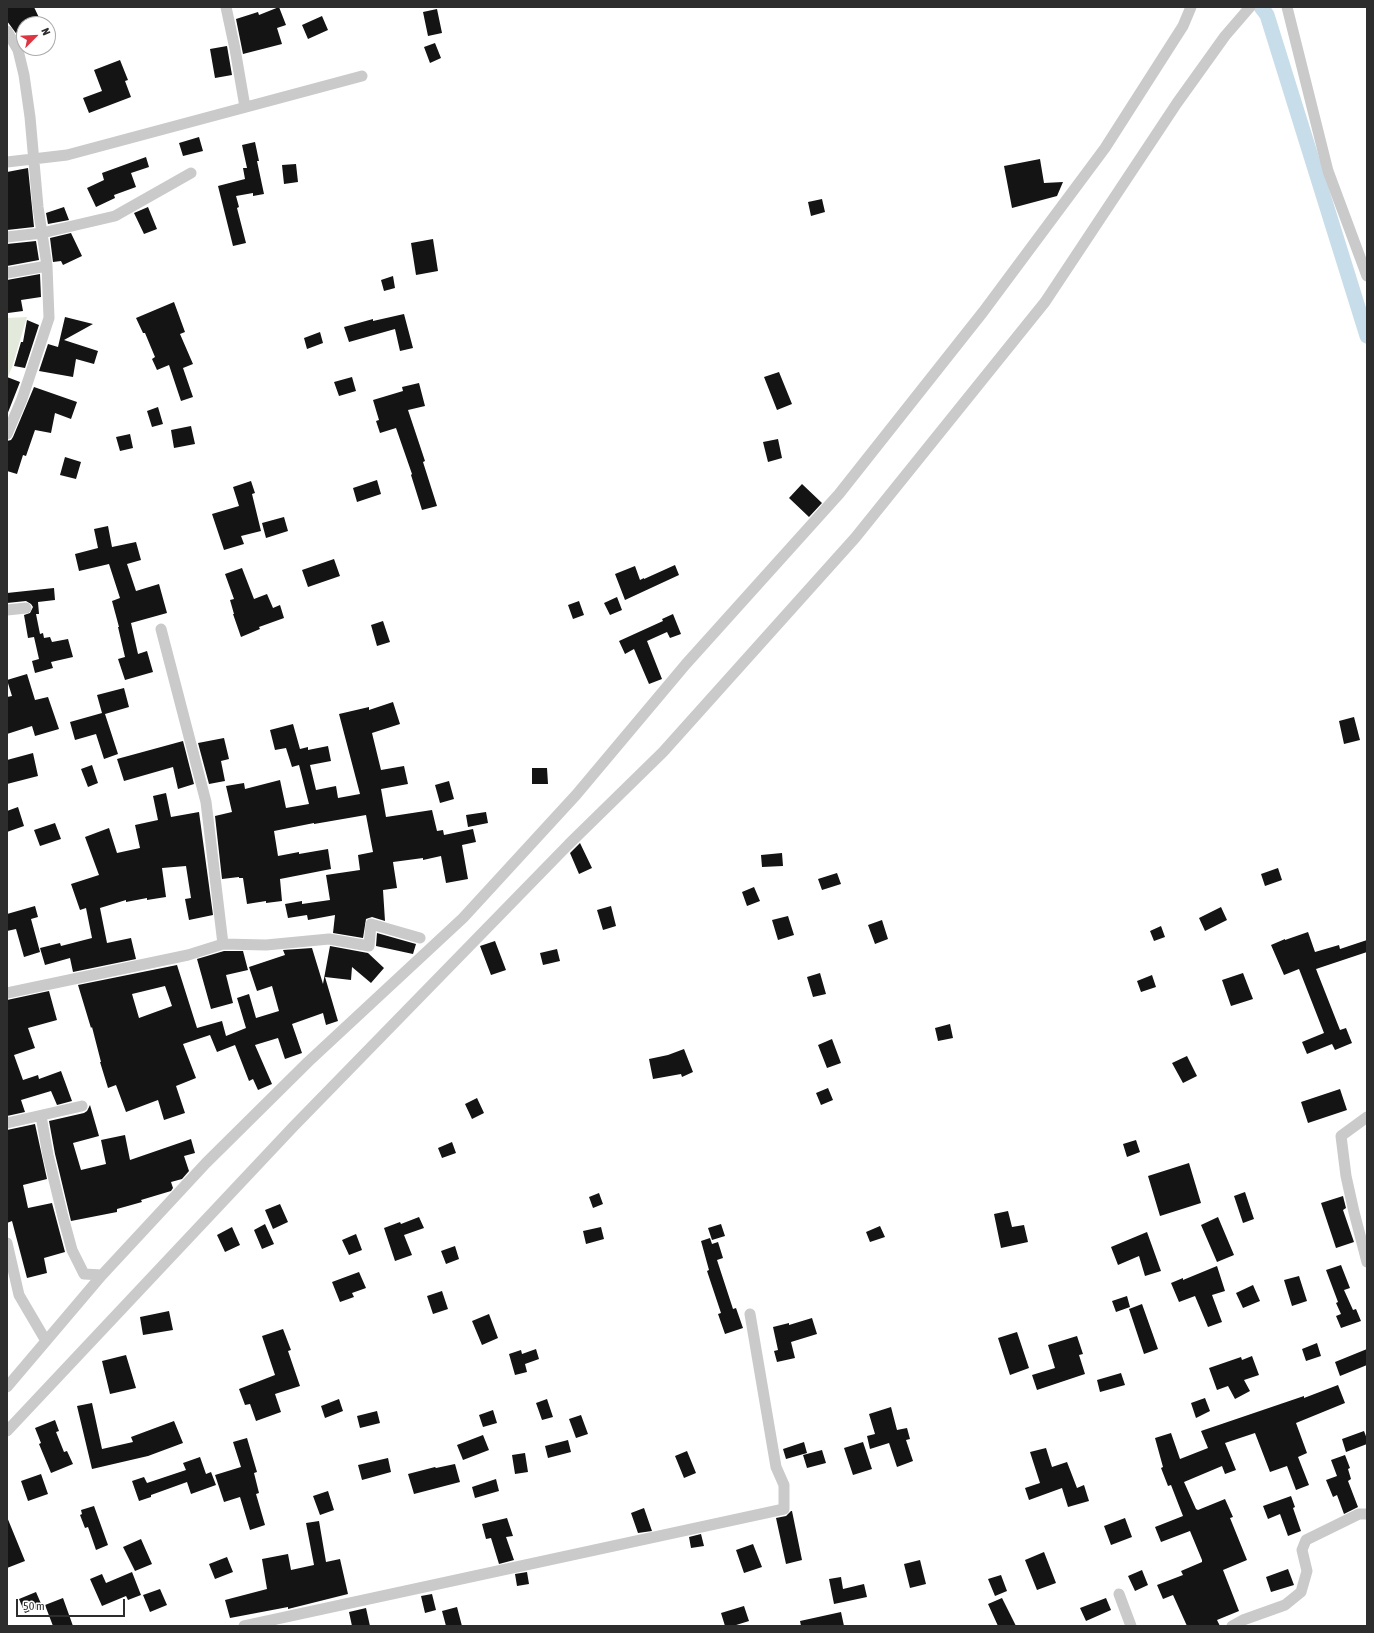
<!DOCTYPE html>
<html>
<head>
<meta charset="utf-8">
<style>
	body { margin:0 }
	#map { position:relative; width:1374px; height:1633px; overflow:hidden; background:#fff; font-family:"Asap Condensed",sans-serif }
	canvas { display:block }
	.frame { position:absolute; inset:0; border:8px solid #2d2d2d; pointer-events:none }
	.north { position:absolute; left:16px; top:16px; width:40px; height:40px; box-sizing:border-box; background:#fff; border:1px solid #ababab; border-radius:50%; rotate:66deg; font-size:11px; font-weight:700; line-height:16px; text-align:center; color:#2d2d2d }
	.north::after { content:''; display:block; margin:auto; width:14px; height:18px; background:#de3543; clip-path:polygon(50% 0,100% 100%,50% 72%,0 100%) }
	.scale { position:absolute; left:16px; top:1599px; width:109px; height:18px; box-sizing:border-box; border:2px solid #2d2d2d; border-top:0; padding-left:5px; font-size:12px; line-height:14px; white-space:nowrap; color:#2d2d2d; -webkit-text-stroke:3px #fff; paint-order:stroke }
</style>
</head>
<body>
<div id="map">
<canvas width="1374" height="1633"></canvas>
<div class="frame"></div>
<div class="north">N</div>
<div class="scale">50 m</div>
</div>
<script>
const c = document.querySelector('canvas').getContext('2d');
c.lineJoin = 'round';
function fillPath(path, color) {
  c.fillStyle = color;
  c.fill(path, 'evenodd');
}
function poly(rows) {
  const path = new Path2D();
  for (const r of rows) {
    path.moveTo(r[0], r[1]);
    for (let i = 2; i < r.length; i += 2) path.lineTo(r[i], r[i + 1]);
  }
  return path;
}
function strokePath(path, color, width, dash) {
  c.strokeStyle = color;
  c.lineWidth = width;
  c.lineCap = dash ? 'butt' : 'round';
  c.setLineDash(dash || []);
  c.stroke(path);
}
const green = poly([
	[27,317,12,367,7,379,7,318]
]);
const canal = poly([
	[1261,7,1267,15,1367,336]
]);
const building = poly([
	[7,7,34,7,42,24,24,24,24,33,18,36,7,21],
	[279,7,286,25,277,28,282,44,243,54,236,19,258,12,259,15],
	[437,9,442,33,428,36,423,12],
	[322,16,328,30,308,39,302,25],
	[435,43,441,58,430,63,424,47],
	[227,46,232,75,215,78,210,49],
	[120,60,128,80,125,81,131,97,89,113,83,98,102,91,94,70],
	[199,137,203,151,183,156,179,143],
	[255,142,259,161,257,161,264,194,253,196,253,193,236,196,239,207,237,208,246,243,233,246,218,186,245,179,243,168,247,168,242,145],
	[146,157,149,167,131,173,136,187,114,195,115,198,96,207,87,188,104,180,102,173],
	[1040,159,1044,183,1063,182,1057,196,1012,208,1004,166],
	[296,164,298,182,284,184,282,165],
	[28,168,34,227,7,230,7,172],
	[822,199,825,212,811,216,808,202],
	[64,207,69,220,48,224,46,213],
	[148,207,157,229,144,234,134,213],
	[71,233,82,256,63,265,61,261,53,262,50,238],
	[433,239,438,271,416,275,411,243],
	[36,241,39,260,7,266,7,244],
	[40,274,41,297,21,300,23,311,8,313,7,280],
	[393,276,395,288,384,291,381,280],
	[174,302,185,332,180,334,193,364,183,368,193,397,181,401,169,365,157,370,152,359,155,357,145,333,143,333,136,318],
	[404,314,413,348,400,351,395,329,349,342,344,327,373,319,373,321],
	[65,317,93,324,64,340,98,351,94,364,76,359,73,377,39,371,48,344,58,347],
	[27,320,39,325,25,368,14,366,21,342,23,342],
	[320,332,323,343,307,349,304,338],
	[779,372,792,404,777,410,764,377],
	[7,377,20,382,7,415],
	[352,377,356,391,339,396,334,382],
	[419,383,425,406,408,410,425,461,423,462,437,506,422,510,411,475,412,474,396,428,380,433,376,421,379,420,373,400,403,391,402,387],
	[34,387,77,402,71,419,55,413,51,433,35,430,26,456,23,455,17,474,7,471,7,441,11,440,13,437],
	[158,407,163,424,152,427,147,411],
	[191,426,195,444,174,448,171,430],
	[130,434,133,448,120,451,116,437],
	[778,439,782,458,768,462,763,442],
	[65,457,81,462,76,479,60,475],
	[377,480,381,494,357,502,353,488],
	[251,481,255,493,252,494,261,531,241,536,244,544,224,550,212,514,239,506,233,487],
	[802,484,822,503,809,517,789,498],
	[284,517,288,531,266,538,262,523],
	[108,526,112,547,136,542,141,560,127,564,136,591,159,584,167,613,131,623,138,654,147,651,153,672,125,680,118,659,125,657,118,627,119,627,112,601,120,598,109,564,79,571,75,554,98,548,94,529],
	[334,559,340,576,308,587,302,570],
	[675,565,679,575,625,600,615,574,635,566,640,580,644,578,644,579],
	[242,568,254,599,267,594,273,608,280,605,284,618,259,627,260,629,241,637,233,614,234,614,230,600,234,599,225,574],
	[54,588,55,600,38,602,39,614,36,614,40,634,43,633,44,638,50,637,52,642,68,639,73,657,51,662,53,668,35,673,32,661,39,659,34,637,28,638,24,615,30,613,33,607,31,604,26,601,7,603,7,593],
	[617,597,622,610,610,615,604,603],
	[579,601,584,615,573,619,568,605],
	[673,614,681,634,670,638,667,632,647,641,662,679,649,684,634,649,625,654,619,641,663,621,662,619],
	[383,621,390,642,377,646,371,625],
	[27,674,35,700,48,697,59,729,35,736,32,726,7,734,7,697,12,696,7,680],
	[124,688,129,707,105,714,118,754,104,759,96,734,75,740,70,722,102,713,97,695],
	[393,702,400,724,372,733,381,770,404,766,408,784,381,789,386,817,432,810,437,831,443,830,444,835,473,829,476,842,462,845,468,879,446,883,441,856,423,860,423,858,393,862,397,888,383,890,385,921,372,917,366,919,363,938,333,933,335,915,308,920,307,915,288,918,285,904,302,901,302,904,330,900,326,875,360,870,358,855,373,852,366,815,314,824,314,823,274,831,278,856,299,852,299,854,328,849,331,869,280,879,282,901,266,903,266,901,247,904,243,878,239,878,239,877,222,879,215,816,232,812,226,786,244,783,245,789,280,780,286,808,309,804,299,765,292,767,286,748,275,750,270,730,293,724,300,749,308,747,308,750,328,746,331,761,310,765,316,790,336,786,338,798,360,794,339,714,369,707,369,710],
	[1354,717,1360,740,1344,744,1339,721],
	[224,738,229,759,221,761,225,781,209,784,198,743],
	[183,741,194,784,178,789,173,767,124,781,117,759],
	[33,753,38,776,7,784,7,760],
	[92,765,98,783,88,787,81,769],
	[532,768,547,768,548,784,532,784],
	[449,781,454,799,440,803,435,785],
	[166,793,171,817,199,812,213,915,189,920,185,899,191,898,186,866,162,868,166,897,147,900,147,898,126,902,126,900,100,908,107,943,131,938,136,959,73,972,70,958,45,965,40,948,60,943,61,946,92,938,86,908,80,910,71,884,99,875,85,837,109,828,117,853,140,848,135,825,158,820,153,796],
	[18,807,24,826,7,832,7,811],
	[486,812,488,823,468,827,466,815],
	[55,823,61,839,40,846,34,830],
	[580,843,592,868,579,874,570,853],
	[782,853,783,866,762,867,761,855],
	[1278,868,1282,880,1265,886,1261,874],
	[837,873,841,884,822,890,818,879],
	[754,887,760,901,747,906,742,892],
	[35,906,38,917,31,919,40,952,24,957,16,929,7,931,7,914],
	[611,906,616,926,603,930,597,910],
	[1221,907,1227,920,1205,931,1199,918],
	[788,916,794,935,778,940,772,920],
	[882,920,888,939,875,944,868,925],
	[1161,926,1165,937,1154,941,1150,931],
	[1308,932,1315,952,1339,945,1340,949,1367,940,1367,952,1316,969,1340,1030,1346,1028,1352,1043,1335,1050,1332,1044,1307,1054,1302,1042,1324,1033,1299,969,1284,975,1271,945,1285,939,1285,940],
	[377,933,416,944,413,954,376,946],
	[495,941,506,970,491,975,480,946],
	[330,946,368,953,384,968,371,983,352,967,351,980,325,977,338,1021,326,1025,323,1013,292,1024,302,1053,285,1059,278,1038,255,1045,272,1084,258,1090,253,1079,249,1081,235,1045,217,1052,210,1035,183,1044,196,1078,176,1086,185,1113,164,1120,158,1100,126,1112,116,1085,108,1088,100,1062,101,1062,92,1027,91,1028,78,985,177,965,197,1028,222,1021,226,1036,246,1028,237,998,249,994,256,1018,279,1011,272,986,257,991,249,967,285,955,283,950,312,948,323,984],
	[165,986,172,1006,139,1018,132,994],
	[557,949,560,961,543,965,540,953],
	[224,951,243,951,248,970,226,975,233,1003,211,1009,197,959],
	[820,973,826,994,813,997,807,977],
	[1243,973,1253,999,1231,1006,1222,980],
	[1152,975,1156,987,1141,992,1137,981],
	[49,991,57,1020,28,1028,35,1048,14,1055,23,1080,38,1075,39,1079,61,1071,72,1101,57,1105,51,1091,21,1100,25,1112,7,1116,7,1000],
	[950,1024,953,1038,938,1041,935,1028],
	[832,1039,841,1063,827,1068,818,1045],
	[684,1049,693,1072,682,1077,681,1074,653,1079,649,1059,668,1055],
	[1187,1056,1197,1076,1183,1083,1172,1063],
	[828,1088,833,1100,821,1105,816,1093],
	[1340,1089,1347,1110,1308,1123,1301,1102],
	[477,1098,484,1113,472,1119,465,1104],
	[90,1105,99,1136,73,1143,81,1170,106,1164,101,1140,125,1135,130,1160,191,1139,195,1153,184,1156,189,1171,182,1179,171,1182,173,1188,171,1191,141,1200,142,1202,117,1209,117,1212,71,1221,55,1154,49,1121,84,1113,87,1111],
	[35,1124,47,1179,23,1185,28,1208,52,1203,65,1252,44,1258,47,1273,27,1278,12,1221,7,1223,7,1130],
	[1136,1140,1140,1152,1127,1157,1123,1144],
	[452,1142,456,1153,442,1158,438,1148],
	[1189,1163,1201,1203,1160,1216,1148,1176],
	[1245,1192,1254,1219,1243,1223,1234,1196],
	[599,1193,603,1204,593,1208,589,1197],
	[1343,1196,1346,1208,1343,1210,1354,1242,1336,1248,1321,1203],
	[280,1204,288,1222,273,1229,265,1210],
	[1008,1211,1012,1227,1024,1225,1028,1242,1001,1248,994,1214],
	[419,1217,424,1228,404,1235,412,1255,395,1261,384,1228,400,1222,401,1224],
	[1218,1217,1234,1255,1217,1262,1201,1225],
	[265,1224,274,1244,262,1249,254,1230],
	[721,1224,725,1236,712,1240,708,1228],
	[880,1226,885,1237,870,1242,866,1232],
	[232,1227,240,1245,225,1252,217,1235],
	[601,1227,604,1239,586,1244,583,1231],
	[1147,1232,1161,1271,1145,1276,1139,1256,1118,1265,1111,1247],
	[356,1234,362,1250,349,1255,342,1240],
	[710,1238,712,1244,718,1242,723,1258,717,1260,733,1309,736,1308,743,1328,725,1334,718,1314,721,1313,707,1271,709,1270,701,1241],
	[455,1246,459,1259,446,1264,441,1251],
	[1341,1265,1350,1288,1344,1290,1353,1310,1356,1309,1361,1321,1341,1328,1336,1316,1341,1314,1336,1303,1338,1302,1326,1270],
	[1217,1266,1225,1291,1212,1295,1222,1322,1208,1327,1195,1296,1179,1302,1171,1283,1183,1278,1183,1280],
	[359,1272,366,1288,352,1293,354,1297,340,1302,332,1282],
	[1299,1276,1307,1301,1292,1306,1284,1280],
	[1253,1285,1260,1301,1243,1308,1236,1293],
	[442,1291,448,1309,433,1314,427,1296],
	[1127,1296,1130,1307,1116,1312,1112,1301],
	[1142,1304,1158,1349,1144,1354,1129,1309],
	[169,1311,173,1330,143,1335,140,1317],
	[489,1314,498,1338,482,1345,472,1321],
	[812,1318,817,1334,791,1342,795,1358,777,1362,774,1351,778,1350,773,1327,789,1323,789,1325],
	[283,1329,291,1350,288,1351,300,1386,275,1394,281,1412,256,1421,250,1404,245,1405,239,1389,275,1375,262,1336],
	[1017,1332,1029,1368,1010,1375,998,1338],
	[1077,1336,1083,1354,1079,1355,1085,1374,1037,1390,1032,1375,1055,1368,1048,1345],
	[1317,1343,1321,1356,1306,1361,1302,1349],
	[536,1349,539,1359,525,1364,527,1372,515,1375,509,1354,521,1350,522,1354],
	[1367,1349,1367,1365,1340,1376,1335,1362],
	[126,1355,136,1388,110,1394,102,1361],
	[1252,1356,1259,1375,1244,1380,1250,1391,1235,1399,1228,1386,1217,1390,1209,1368,1241,1357,1242,1360],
	[1121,1373,1125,1385,1100,1392,1097,1380],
	[1338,1385,1345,1403,1296,1423,1307,1453,1298,1457,1309,1485,1296,1490,1287,1466,1270,1472,1255,1433,1225,1443,1236,1470,1225,1474,1222,1466,1184,1482,1196,1509,1198,1510,1225,1499,1233,1517,1230,1518,1247,1560,1223,1570,1239,1611,1217,1620,1220,1626,1187,1626,1173,1595,1163,1599,1157,1585,1183,1575,1181,1571,1202,1562,1202,1560,1190,1531,1161,1542,1155,1527,1183,1516,1171,1485,1168,1486,1161,1468,1163,1467,1155,1438,1171,1433,1180,1459,1208,1448,1201,1431,1304,1396,1304,1398],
	[1205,1398,1210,1411,1196,1418,1191,1403],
	[339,1399,343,1411,325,1418,321,1406],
	[547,1399,553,1417,542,1420,536,1403],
	[92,1403,102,1449,133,1442,131,1437,174,1421,183,1443,148,1456,92,1469,77,1406],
	[891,1407,897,1430,907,1428,910,1439,906,1440,913,1461,897,1467,889,1443,870,1449,867,1436,875,1434,869,1414],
	[493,1410,497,1423,483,1427,479,1415],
	[377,1411,380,1423,360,1428,357,1416],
	[581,1415,588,1434,576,1438,569,1419],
	[55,1420,59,1431,56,1432,64,1452,67,1451,73,1464,51,1473,39,1444,41,1443,35,1428],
	[1364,1431,1367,1439,1367,1444,1346,1452,1342,1439],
	[483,1435,489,1450,463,1460,457,1445],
	[247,1438,257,1472,254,1473,259,1493,256,1494,265,1525,250,1530,240,1497,224,1502,215,1475,241,1467,233,1442],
	[568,1440,571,1452,548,1458,545,1446],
	[804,1442,807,1453,786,1459,783,1449],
	[863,1442,872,1469,853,1475,844,1448],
	[1046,1448,1052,1467,1067,1462,1077,1488,1084,1485,1089,1501,1068,1507,1062,1488,1029,1500,1025,1488,1040,1483,1030,1452],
	[822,1450,826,1463,807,1468,803,1455],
	[687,1451,696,1473,684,1478,675,1456],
	[525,1453,528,1472,515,1474,512,1455],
	[1345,1455,1350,1468,1348,1469,1351,1479,1348,1481,1358,1507,1344,1514,1337,1495,1333,1497,1326,1480,1337,1476,1331,1460],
	[200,1457,206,1474,211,1472,216,1485,191,1494,187,1482,151,1495,151,1497,139,1501,132,1481,144,1477,147,1483,186,1470,183,1463],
	[388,1458,391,1472,362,1480,358,1465],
	[455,1464,460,1482,414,1494,408,1474,435,1467,436,1468],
	[41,1474,48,1494,28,1501,21,1481],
	[496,1479,499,1491,475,1498,472,1487],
	[328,1491,334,1510,320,1515,313,1496],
	[1291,1496,1295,1507,1293,1508,1301,1531,1288,1536,1280,1514,1268,1519,1263,1506],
	[94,1506,108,1545,96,1550,88,1527,85,1528,80,1515,82,1514,81,1510],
	[644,1508,652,1531,638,1533,631,1513],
	[791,1511,792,1511,802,1560,786,1564,776,1518,786,1516],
	[7,1517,25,1561,7,1568],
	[507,1518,513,1536,506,1537,514,1560,499,1564,491,1538,486,1539,482,1524],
	[1125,1518,1132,1537,1111,1545,1104,1526],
	[319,1521,326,1562,340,1559,348,1594,288,1609,288,1607,230,1618,225,1600,267,1589,262,1559,288,1554,291,1570,314,1565,306,1523],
	[701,1534,704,1546,691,1548,689,1537],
	[141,1539,152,1564,135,1571,123,1547],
	[753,1544,762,1567,744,1573,736,1550],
	[1044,1552,1056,1583,1037,1590,1025,1560],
	[227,1557,233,1572,215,1579,209,1564],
	[920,1560,926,1584,910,1588,904,1564],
	[1288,1569,1294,1585,1271,1592,1266,1577],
	[1142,1570,1148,1585,1135,1591,1128,1576],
	[132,1572,141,1595,128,1600,126,1596,102,1606,90,1579,102,1574,106,1583],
	[527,1572,529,1584,517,1586,515,1574],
	[1001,1575,1007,1591,995,1596,988,1579],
	[841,1577,843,1589,864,1584,867,1597,834,1604,829,1579],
	[160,1589,167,1605,150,1612,143,1595],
	[36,1592,42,1606,25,1613,19,1599],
	[432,1594,436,1610,425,1613,421,1596],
	[63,1598,73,1626,53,1626,45,1605],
	[1002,1598,1016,1626,998,1626,988,1604],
	[1106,1598,1111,1610,1086,1621,1080,1608],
	[744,1606,749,1621,733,1626,725,1626,721,1613],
	[457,1607,462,1626,446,1626,442,1611],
	[366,1608,370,1626,352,1626,349,1612],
	[841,1612,844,1626,801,1626,800,1621]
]);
const minor = poly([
	[226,7,235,49,245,107],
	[1287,7,1328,171,1367,276],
	[7,31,18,50,24,75,30,117,38,207,47,266,49,318,22,399,7,434],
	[7,162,67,155,362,76],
	[7,237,42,233,115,216,191,173],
	[7,273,47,266],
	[7,610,26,608],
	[161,629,206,802,223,944],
	[7,993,188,955,223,944,266,945,329,939,369,946,371,924,420,938],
	[41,1116,48,1155,63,1217,72,1250,84,1274,102,1275],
	[1367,1117,1341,1136,1346,1176,1354,1212,1367,1262],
	[7,1123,82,1106],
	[7,1243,19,1295,46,1341],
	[7,1387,102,1275,206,1163,308,1062,463,918,576,795,686,664,839,494,983,312,1105,148,1183,26,1191,7],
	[7,1431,293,1127,569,844,663,752,855,538,1045,302,1177,103,1225,36,1250,7],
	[1119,1594,1131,1626],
	[244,1626,784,1509,784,1485,776,1467,750,1314],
	[1232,1626,1243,1620,1285,1605,1301,1592,1307,1571,1302,1550,1306,1540,1359,1514,1367,1514]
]);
fillPath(green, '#e3eadb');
strokePath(canal, '#c8ddea', 15);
fillPath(building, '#141414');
strokePath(minor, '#cacaca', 11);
</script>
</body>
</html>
